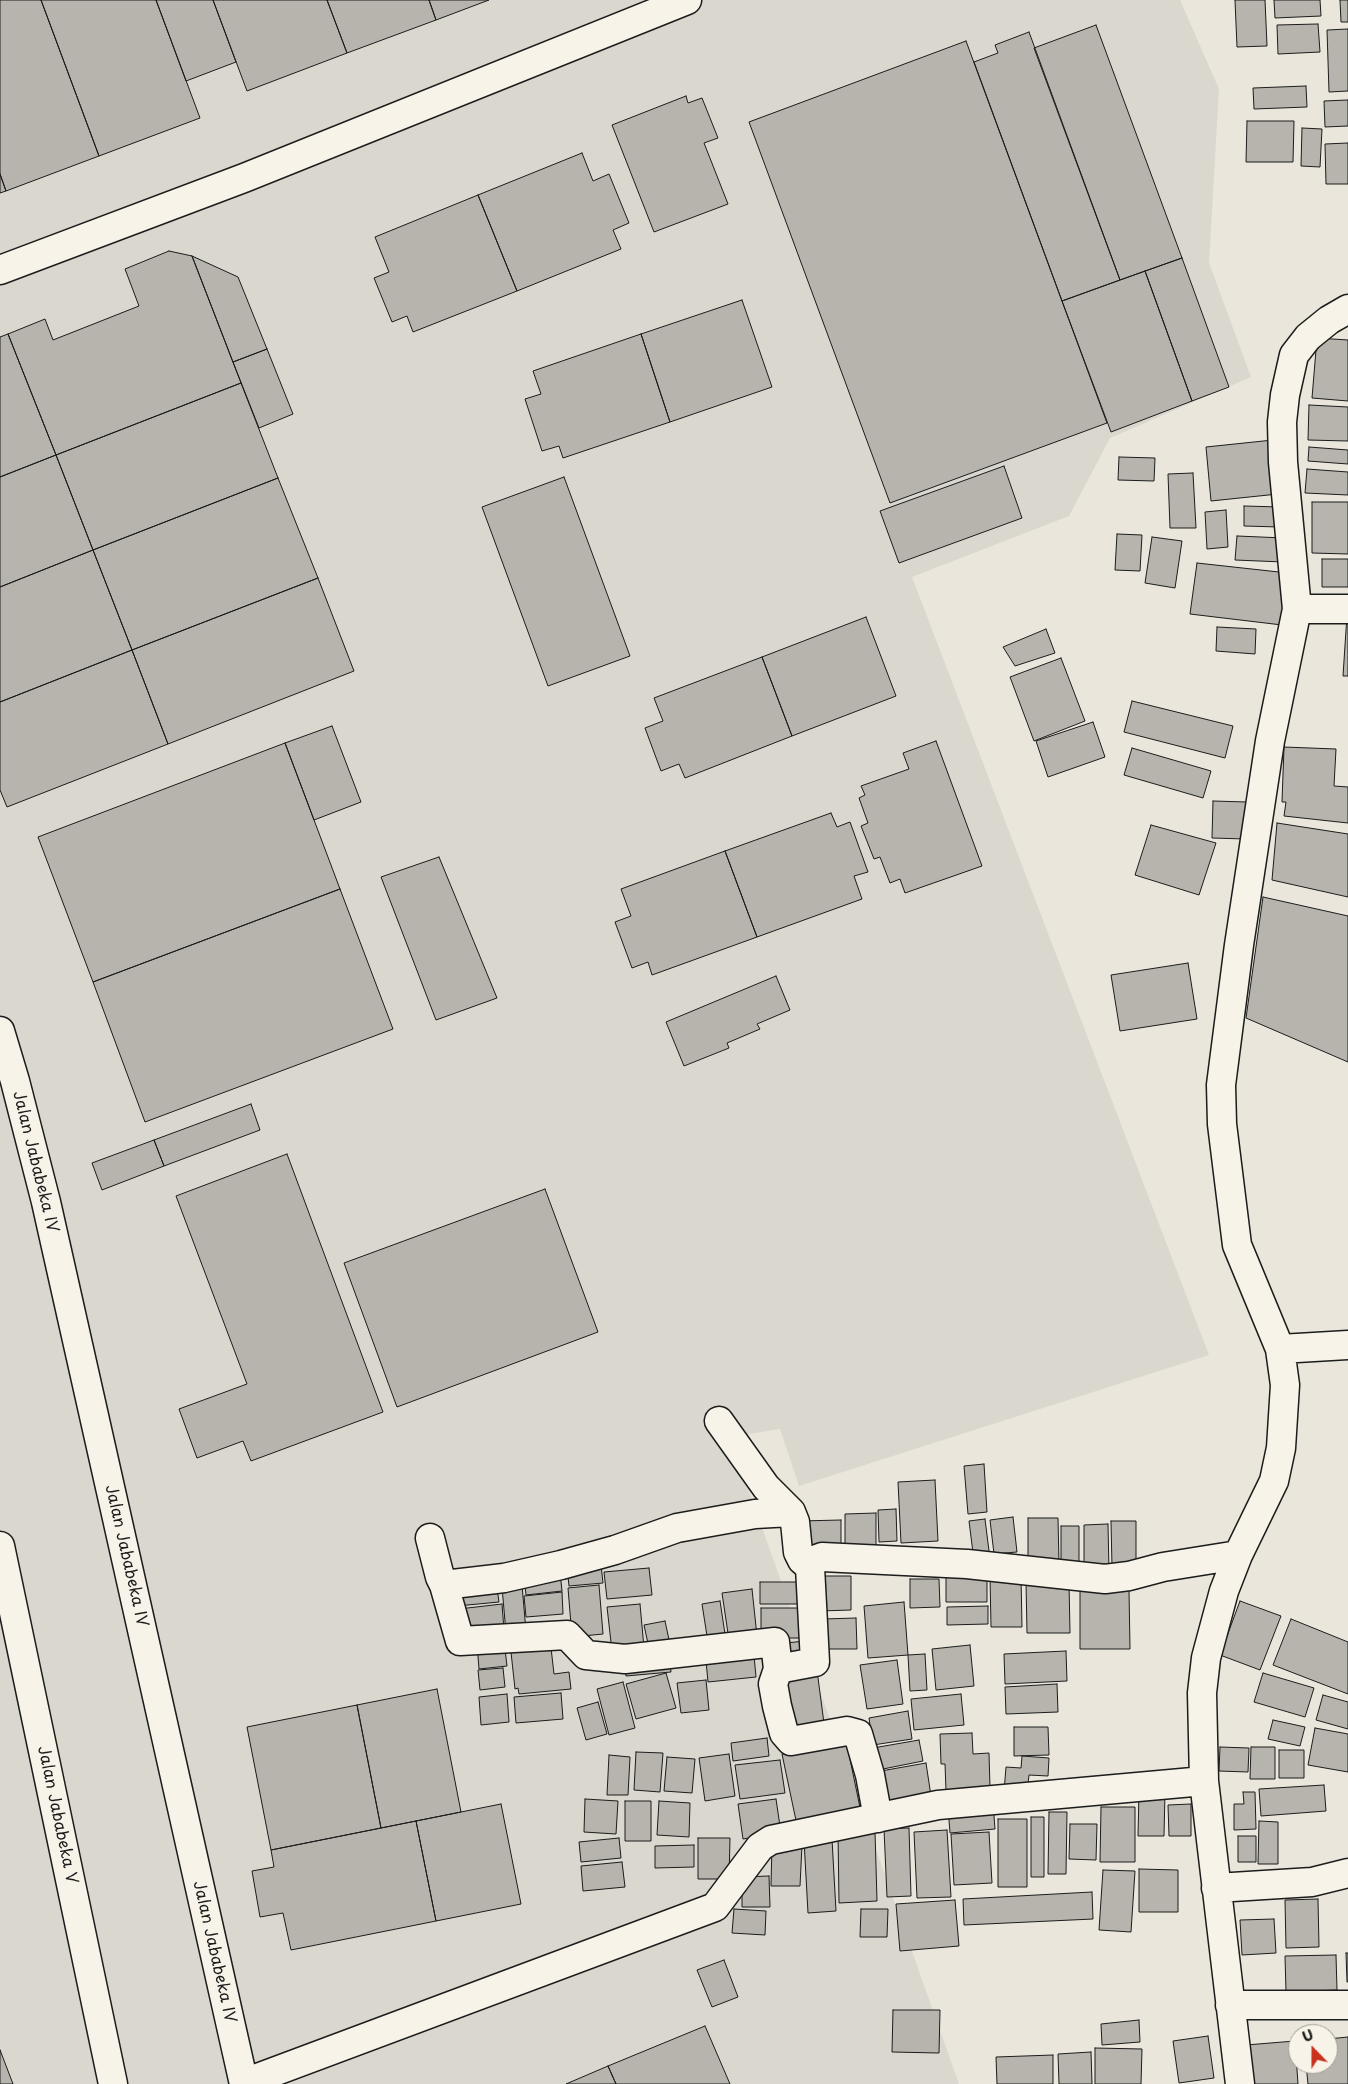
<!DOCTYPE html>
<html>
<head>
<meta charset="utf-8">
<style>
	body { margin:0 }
	#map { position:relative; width:1348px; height:2084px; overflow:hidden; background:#eae6dc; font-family:"Playpen Sans",sans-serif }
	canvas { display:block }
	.north { position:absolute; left:1288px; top:2024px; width:50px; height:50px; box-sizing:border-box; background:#f7f3e8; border:1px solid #9f9d96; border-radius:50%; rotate:338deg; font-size:14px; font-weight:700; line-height:20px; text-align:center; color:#1c1c1c }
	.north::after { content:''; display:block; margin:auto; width:18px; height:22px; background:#c8321e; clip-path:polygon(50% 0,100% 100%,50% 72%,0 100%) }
</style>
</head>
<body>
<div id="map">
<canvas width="1348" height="2084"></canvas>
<div class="north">U</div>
</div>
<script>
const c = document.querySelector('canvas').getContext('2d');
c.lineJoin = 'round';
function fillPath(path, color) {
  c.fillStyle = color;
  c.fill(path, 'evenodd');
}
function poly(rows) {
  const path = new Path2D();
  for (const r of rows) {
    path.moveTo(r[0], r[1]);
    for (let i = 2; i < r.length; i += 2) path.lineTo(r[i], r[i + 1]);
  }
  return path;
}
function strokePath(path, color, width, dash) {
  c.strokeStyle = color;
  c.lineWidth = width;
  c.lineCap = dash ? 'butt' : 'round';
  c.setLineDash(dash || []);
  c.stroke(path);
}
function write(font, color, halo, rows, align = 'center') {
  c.font = font + ' "Playpen Sans",sans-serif';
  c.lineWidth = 4;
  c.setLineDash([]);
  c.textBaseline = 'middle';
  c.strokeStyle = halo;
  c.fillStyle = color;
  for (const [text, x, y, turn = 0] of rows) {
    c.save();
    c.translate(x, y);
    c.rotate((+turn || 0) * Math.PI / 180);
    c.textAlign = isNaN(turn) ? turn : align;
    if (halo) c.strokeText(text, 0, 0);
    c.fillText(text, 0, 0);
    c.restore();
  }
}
const built = poly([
	[0,0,1180,0,1219,89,1209,263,1251,377,1110,438,1069,516,912,577,1209,1355,799,1486,780,1429,730,1437,959,2084,0,2084]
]);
const building = poly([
	[0,0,41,0,99,156,6,191,0,174,0,0],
	[41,0,156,0,200,118,99,156,41,0],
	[156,0,213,0,236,62,186,81,156,0],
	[213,0,327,0,347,53,247,91,213,0],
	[327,0,429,0,436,20,347,53,327,0],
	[429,0,489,0,436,20,429,0],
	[1235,0,1265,0,1267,46,1237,47,1235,0],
	[1274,0,1320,0,1321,16,1275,18,1274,0],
	[1340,0,1348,0,1348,22,1341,22,1340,0],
	[1318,24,1320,52,1278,54,1277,25,1318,24],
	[1096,25,1182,258,1120,280,1034,48,1096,25],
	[1348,29,1348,91,1329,92,1327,30,1348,29],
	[1029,32,1120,280,1062,301,974,62,998,53,995,45,1029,32],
	[966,41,1107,423,890,503,749,122,966,41],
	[1306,86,1307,107,1254,109,1253,88,1306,86],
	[686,96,688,103,702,98,718,138,704,143,728,204,654,232,612,125,686,96],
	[1348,100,1348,126,1325,127,1324,101,1348,100],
	[1247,121,1294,121,1293,162,1246,162,1247,121],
	[1302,128,1322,129,1320,167,1301,166,1302,128],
	[1348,143,1348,184,1326,184,1325,144,1348,143],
	[582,153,593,181,609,174,629,223,613,230,621,249,517,291,478,195,582,153],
	[0,174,6,191,0,193,0,174],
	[478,195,517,291,413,332,407,316,392,322,374,278,389,272,375,237,478,195],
	[169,251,192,256,241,383,56,455,8,334,45,319,53,340,139,306,125,269,169,251],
	[192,256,238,277,267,349,233,362,192,256],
	[1182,258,1229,387,1192,401,1145,271,1182,258],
	[1145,271,1192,401,1111,432,1062,301,1145,271],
	[742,300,772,387,670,422,641,334,742,300],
	[8,334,56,455,0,477,0,337,8,334],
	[641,334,670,422,563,458,559,446,542,451,525,399,541,394,533,371,641,334],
	[1317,338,1348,340,1348,401,1312,398,1317,338],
	[267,349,293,414,259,428,233,362,267,349],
	[241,383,278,478,93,550,56,455,241,383],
	[1309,405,1348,407,1348,441,1308,440,1309,405],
	[1273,440,1278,494,1211,501,1206,447,1273,440],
	[1309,447,1348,450,1348,464,1308,461,1309,447],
	[56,455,93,550,0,587,0,477,56,455],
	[1119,457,1155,458,1154,481,1118,480,1119,457],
	[1004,466,1022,518,899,563,880,511,1004,466],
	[1307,469,1348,472,1348,495,1305,493,1307,469],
	[1193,473,1196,528,1170,528,1168,474,1193,473],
	[564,477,630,656,548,686,482,507,564,477],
	[278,478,318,578,132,650,93,550,278,478],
	[1312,502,1348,502,1348,554,1312,553,1312,502],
	[1244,506,1280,507,1279,527,1244,526,1244,506],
	[1226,510,1228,547,1207,549,1205,512,1226,510],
	[1117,534,1142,535,1140,571,1115,570,1117,534],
	[1237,536,1284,538,1283,562,1235,560,1237,536],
	[1152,537,1182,541,1175,588,1145,583,1152,537],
	[93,550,132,650,0,702,0,587,93,550],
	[1322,559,1348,559,1348,587,1322,587,1322,559],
	[1197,563,1288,573,1282,625,1190,614,1197,563],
	[318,578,354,671,168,744,132,650,318,578],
	[1347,615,1348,615,1348,676,1343,676,1347,615],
	[866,617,896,696,792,736,762,657,866,617],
	[1217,627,1256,629,1255,654,1216,651,1217,627],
	[1046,629,1055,653,1015,666,1003,647,1046,629],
	[132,650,168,744,7,807,0,790,0,702,132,650],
	[762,657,792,736,685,778,679,764,661,771,645,728,663,721,654,698,762,657],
	[1061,658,1085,721,1034,741,1010,677,1061,658],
	[1132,701,1233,726,1225,758,1124,732,1132,701],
	[1093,722,1105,757,1048,777,1036,741,1093,722],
	[332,726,361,802,314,820,285,743,332,726],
	[936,741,982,866,905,893,900,879,890,883,880,857,874,859,861,826,868,823,859,798,865,795,861,786,909,769,903,753,936,741],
	[285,743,340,889,93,982,38,837,285,743],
	[1284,747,1336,749,1334,786,1348,787,1348,823,1284,816,1286,802,1282,802,1284,747],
	[1132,748,1211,771,1203,798,1124,775,1132,748],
	[1213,801,1247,802,1246,839,1212,838,1213,801],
	[831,813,837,827,850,822,868,872,854,876,862,899,757,937,725,851,831,813],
	[1277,823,1348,834,1348,897,1272,880,1277,823],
	[1151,825,1216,843,1199,895,1135,875,1151,825],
	[725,851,757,937,652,975,648,962,632,968,615,922,631,916,621,889,725,851],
	[439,857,497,998,436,1020,381,877,439,857],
	[340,889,393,1029,145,1122,93,982,340,889],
	[1263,897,1348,916,1348,1062,1246,1018,1263,897],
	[1188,963,1197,1019,1120,1031,1111,975,1188,963],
	[776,976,790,1010,757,1024,760,1029,727,1043,729,1048,684,1066,666,1022,776,976],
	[251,1104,260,1130,164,1166,154,1140,251,1104],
	[154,1140,164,1166,102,1190,92,1163,154,1140],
	[287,1154,383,1412,251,1461,243,1441,197,1458,179,1409,247,1384,176,1196,287,1154],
	[545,1189,598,1332,397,1407,344,1263,545,1189],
	[984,1464,987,1512,968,1514,964,1466,984,1464],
	[935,1480,938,1541,901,1543,898,1482,935,1480],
	[896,1509,897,1541,879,1542,878,1510,896,1509],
	[876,1513,876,1553,845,1553,845,1514,876,1513],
	[1013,1517,1017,1552,994,1554,990,1520,1013,1517],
	[1028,1518,1058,1518,1059,1564,1028,1565,1028,1518],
	[985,1519,990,1559,974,1561,969,1521,985,1519],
	[841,1520,841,1552,800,1553,800,1521,841,1520],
	[1111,1521,1136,1521,1136,1567,1112,1567,1111,1521],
	[1108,1524,1109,1571,1084,1572,1084,1525,1108,1524],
	[1061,1526,1079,1526,1079,1565,1061,1565,1061,1526],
	[601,1565,603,1583,569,1586,567,1567,601,1565],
	[649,1568,652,1595,607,1599,604,1572,649,1568],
	[946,1568,987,1568,987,1602,946,1602,946,1568],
	[560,1572,562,1591,526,1595,524,1576,560,1572],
	[818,1576,851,1576,851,1610,819,1611,818,1576],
	[990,1576,1021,1576,1022,1627,991,1627,990,1576],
	[910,1579,939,1579,940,1607,910,1608,910,1579],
	[496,1582,499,1602,457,1606,455,1586,496,1582],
	[760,1582,803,1582,804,1604,760,1604,760,1582],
	[1069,1582,1070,1633,1027,1633,1026,1583,1069,1582],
	[522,1585,526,1631,506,1633,502,1587,522,1585],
	[599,1585,603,1634,572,1637,568,1588,599,1585],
	[752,1589,757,1636,729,1640,722,1593,752,1589],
	[1129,1590,1130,1649,1080,1649,1080,1591,1129,1590],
	[562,1592,563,1614,526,1617,524,1596,562,1592],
	[720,1601,725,1634,707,1636,702,1604,720,1601],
	[1240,1601,1281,1616,1260,1670,1220,1655,1240,1601],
	[904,1602,908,1655,868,1658,864,1606,904,1602],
	[502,1604,504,1630,461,1634,459,1609,502,1604],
	[640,1604,644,1648,612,1651,607,1607,640,1604],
	[988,1606,988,1624,947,1625,947,1607,988,1606],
	[761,1608,806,1608,806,1638,761,1638,761,1608],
	[856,1618,857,1649,823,1649,823,1619,856,1618],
	[1291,1619,1348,1642,1348,1694,1273,1665,1291,1619],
	[665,1621,671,1649,650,1653,644,1625,665,1621],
	[550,1639,554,1674,569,1672,571,1689,519,1694,518,1688,515,1689,510,1643,550,1639],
	[814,1640,816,1656,778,1660,777,1644,814,1640],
	[504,1641,507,1666,479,1669,477,1644,504,1641],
	[753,1645,756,1677,708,1682,705,1650,753,1645],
	[970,1645,974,1686,936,1690,932,1649,970,1645],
	[1066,1651,1067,1681,1005,1684,1004,1654,1066,1651],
	[925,1654,927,1690,910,1691,908,1655,925,1654],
	[669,1655,671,1672,626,1676,624,1659,669,1655],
	[897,1660,903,1704,867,1709,860,1665,897,1660],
	[503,1668,505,1687,480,1690,478,1670,503,1668],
	[817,1670,825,1731,789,1735,782,1674,817,1670],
	[666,1673,676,1708,636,1719,626,1684,666,1673],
	[1263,1673,1314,1688,1305,1717,1254,1702,1263,1673],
	[706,1680,709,1710,681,1713,677,1683,706,1680],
	[623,1682,635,1728,609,1735,597,1689,623,1682],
	[1057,1684,1058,1712,1006,1714,1005,1687,1057,1684],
	[437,1689,461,1812,381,1828,357,1705,437,1689],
	[561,1693,563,1719,516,1723,514,1697,561,1693],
	[507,1694,509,1722,481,1725,479,1697,507,1694],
	[961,1694,964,1725,914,1730,911,1699,961,1694],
	[1323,1695,1348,1702,1348,1729,1316,1720,1323,1695],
	[598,1702,607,1734,586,1740,577,1708,598,1702],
	[357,1705,381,1828,271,1850,247,1727,357,1705],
	[908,1711,912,1739,873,1745,869,1718,908,1711],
	[1273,1720,1305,1727,1300,1746,1268,1739,1273,1720],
	[1014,1727,1048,1727,1049,1755,1014,1756,1014,1727],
	[1315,1728,1348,1734,1348,1772,1308,1765,1315,1728],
	[972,1733,973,1754,989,1753,990,1788,946,1791,945,1764,941,1764,940,1734,972,1733],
	[767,1738,769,1756,733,1761,731,1743,767,1738],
	[846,1740,862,1817,798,1830,782,1754,846,1740],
	[919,1740,923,1761,878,1770,873,1748,919,1740],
	[1220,1747,1249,1748,1248,1772,1219,1771,1220,1747],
	[1251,1747,1275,1747,1275,1779,1250,1779,1251,1747],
	[1279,1750,1304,1750,1304,1778,1279,1778,1279,1750],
	[636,1752,663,1753,660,1792,634,1790,636,1752],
	[729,1754,735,1796,705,1801,699,1758,729,1754],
	[609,1755,630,1757,628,1795,607,1795,609,1755],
	[1022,1756,1049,1758,1048,1776,1029,1775,1027,1793,1004,1792,1006,1767,1021,1768,1022,1756],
	[667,1757,695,1759,692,1793,664,1791,667,1757],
	[780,1760,785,1793,740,1799,735,1765,780,1760],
	[926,1763,931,1796,887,1804,881,1771,926,1763],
	[1324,1785,1326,1811,1261,1816,1259,1789,1324,1785],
	[1139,1792,1165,1792,1164,1836,1138,1836,1139,1792],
	[1243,1792,1255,1792,1256,1829,1234,1830,1234,1804,1244,1804,1243,1792],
	[585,1799,618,1801,616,1834,584,1832,585,1799],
	[776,1799,781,1833,743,1839,738,1804,776,1799],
	[625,1801,651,1801,651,1841,625,1841,625,1801],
	[659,1801,690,1803,689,1837,657,1835,659,1801],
	[993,1803,995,1829,950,1833,948,1807,993,1803],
	[501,1804,521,1904,436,1921,416,1821,501,1804],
	[1191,1804,1191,1836,1169,1836,1168,1805,1191,1804],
	[1101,1807,1135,1807,1135,1862,1100,1862,1101,1807],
	[1049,1812,1067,1812,1066,1874,1048,1874,1049,1812],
	[1031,1817,1044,1817,1044,1877,1031,1877,1031,1817],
	[998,1819,1027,1819,1027,1887,998,1887,998,1819],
	[416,1821,436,1921,291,1950,283,1913,260,1917,252,1871,274,1867,271,1850,416,1821],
	[1259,1821,1278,1822,1278,1864,1258,1864,1259,1821],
	[1070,1824,1097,1824,1096,1860,1069,1859,1070,1824],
	[909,1828,911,1896,887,1897,884,1829,909,1828],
	[947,1830,951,1897,917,1898,914,1832,947,1830],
	[875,1831,877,1901,839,1903,838,1833,875,1831],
	[989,1832,992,1883,954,1885,951,1834,989,1832],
	[1238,1836,1256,1836,1256,1862,1238,1862,1238,1836],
	[619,1838,621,1858,581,1862,579,1842,619,1838],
	[698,1838,730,1838,729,1879,698,1879,698,1838],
	[832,1839,836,1911,808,1913,804,1840,832,1839],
	[772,1844,802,1845,800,1886,771,1886,772,1844],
	[694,1845,694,1867,655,1868,655,1846,694,1845],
	[622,1862,625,1887,583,1891,581,1866,622,1862],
	[1139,1869,1178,1870,1178,1912,1139,1912,1139,1869],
	[1103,1870,1135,1871,1131,1932,1099,1930,1103,1870],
	[769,1876,770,1907,742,1907,742,1877,769,1876],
	[1092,1892,1093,1919,964,1925,963,1899,1092,1892],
	[1318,1899,1319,1947,1286,1948,1285,1900,1318,1899],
	[955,1900,959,1946,900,1951,896,1904,955,1900],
	[734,1909,766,1911,765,1935,732,1933,734,1909],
	[861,1909,888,1909,887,1937,860,1937,861,1909],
	[1274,1919,1276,1953,1242,1955,1240,1920,1274,1919],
	[1346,1953,1348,1953,1348,1982,1347,1982,1346,1953],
	[1336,1955,1337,1990,1286,1992,1285,1956,1336,1955],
	[724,1960,738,1997,712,2007,697,1970,724,1960],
	[893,2010,940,2010,939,2053,892,2052,893,2010],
	[1139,2020,1140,2042,1102,2045,1101,2024,1139,2020],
	[705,2026,730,2084,616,2084,608,2066,705,2026],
	[1208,2036,1214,2078,1179,2083,1173,2041,1208,2036],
	[1348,2037,1348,2084,1308,2084,1306,2064,1328,2064,1328,2039,1348,2037],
	[1295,2041,1298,2084,1249,2084,1246,2045,1295,2041],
	[1095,2048,1142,2049,1141,2084,1095,2084,1095,2048],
	[0,2050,13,2084,0,2084,0,2050],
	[1091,2052,1092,2084,1059,2084,1058,2054,1091,2052],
	[1053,2055,1053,2084,997,2084,996,2057,1053,2055],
	[608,2066,616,2084,566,2084,608,2066]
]);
const minor = poly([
	[0,270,244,178,687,0],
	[1297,609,1348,609],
	[0,1031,15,1081,46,1202,244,2084],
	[1280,1349,1348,1345],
	[719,1421,766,1487,791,1512,795,1522,798,1552,802,1560,810,1567],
	[430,1538,440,1577,444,1585,460,1641,567,1635,586,1655,625,1659,775,1642,778,1669],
	[0,1546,113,2084],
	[444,1585,504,1578,561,1565,615,1550,677,1528,755,1514,791,1512],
	[878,1818,870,1775,858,1734,847,1731,791,1741,784,1733,777,1706,773,1684,778,1669,815,1662,810,1567,814,1560,822,1557,967,1564,1105,1579,1129,1576,1163,1567,1238,1555],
	[1216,1888,1312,1882,1348,1873],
	[1230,2005,1348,2005],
	[244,2083,715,1907,760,1847,771,1840,938,1805,1204,1781],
	[1240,2084,1204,1781,1202,1693,1206,1658,1224,1591,1238,1555,1274,1481,1281,1448,1285,1385,1280,1349,1237,1245,1222,1124,1221,1085,1239,945,1270,741,1297,609,1283,462,1282,422,1285,395,1294,355,1308,337,1329,320,1348,309]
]);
const streetNames = [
	["Jalan Jababeka IV",35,1162,76],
	["Jalan Jababeka IV",126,1556,77],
	["Jalan Jababeka V",57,1815,78],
	["Jalan Jababeka IV",214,1952,77]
];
fillPath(built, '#dad7ce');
fillPath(building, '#b6b4ac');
strokePath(building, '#1c1c1c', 1);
strokePath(minor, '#1c1c1c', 31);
strokePath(minor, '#f7f3e8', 28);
write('16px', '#1c1c1c', '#f7f3e8', streetNames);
</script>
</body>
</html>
